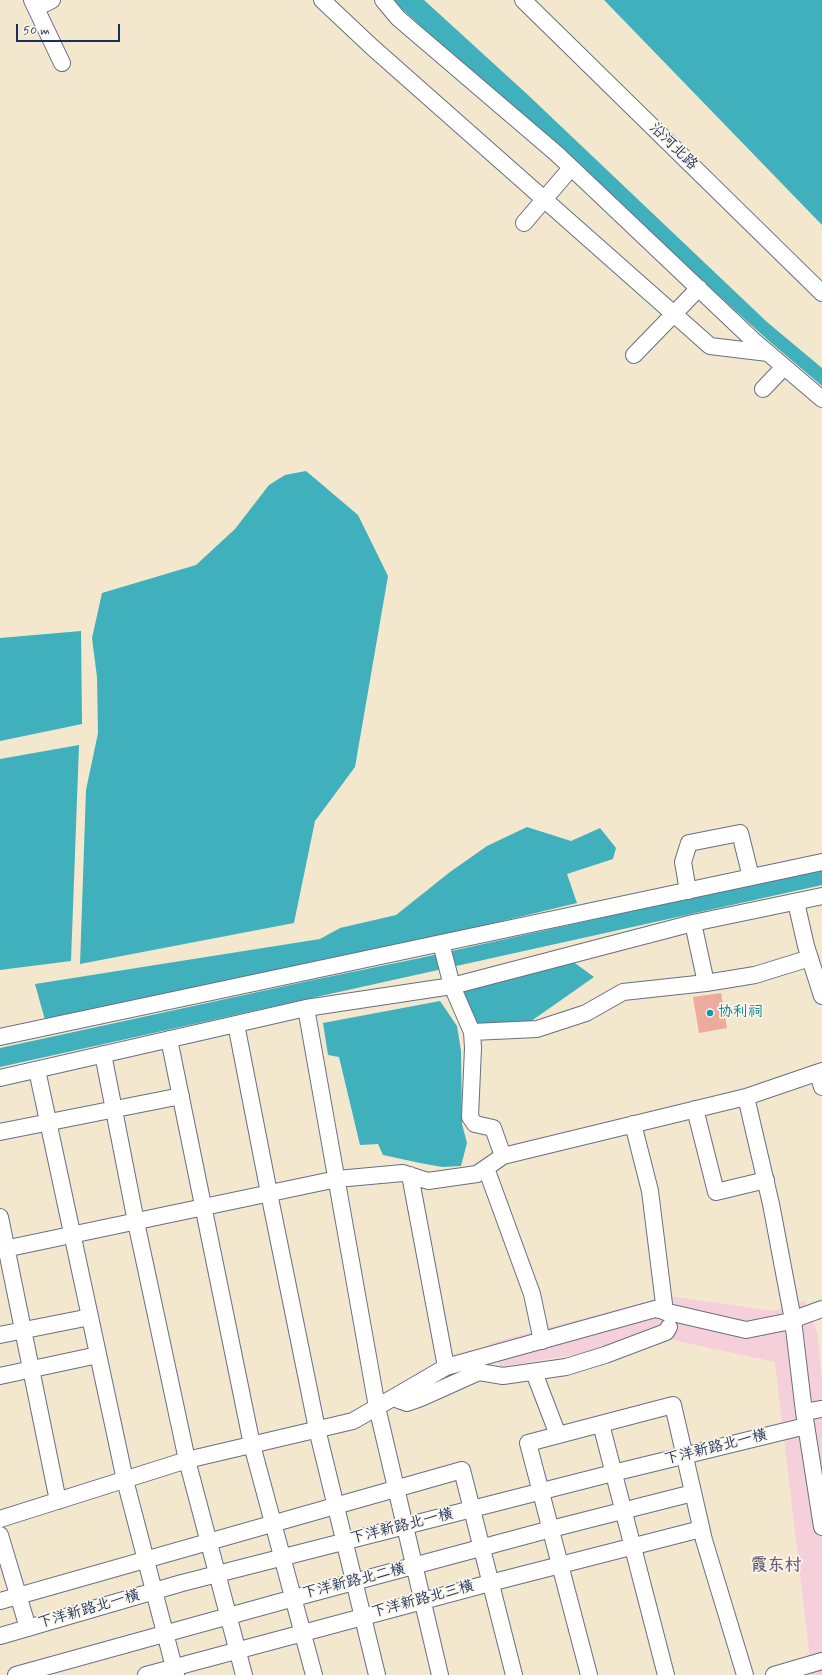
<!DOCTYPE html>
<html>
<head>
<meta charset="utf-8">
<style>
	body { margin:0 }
	#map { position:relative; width:822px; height:1675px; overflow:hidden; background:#f3e7cd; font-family:Mynerve,sans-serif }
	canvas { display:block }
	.scale { position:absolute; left:16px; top:24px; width:104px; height:18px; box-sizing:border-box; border:2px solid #1b2f5e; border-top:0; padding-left:5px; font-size:12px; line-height:14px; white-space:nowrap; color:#1b2f5e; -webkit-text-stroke:3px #fbf7ec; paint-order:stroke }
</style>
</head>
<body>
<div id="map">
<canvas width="822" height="1675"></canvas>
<div class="scale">50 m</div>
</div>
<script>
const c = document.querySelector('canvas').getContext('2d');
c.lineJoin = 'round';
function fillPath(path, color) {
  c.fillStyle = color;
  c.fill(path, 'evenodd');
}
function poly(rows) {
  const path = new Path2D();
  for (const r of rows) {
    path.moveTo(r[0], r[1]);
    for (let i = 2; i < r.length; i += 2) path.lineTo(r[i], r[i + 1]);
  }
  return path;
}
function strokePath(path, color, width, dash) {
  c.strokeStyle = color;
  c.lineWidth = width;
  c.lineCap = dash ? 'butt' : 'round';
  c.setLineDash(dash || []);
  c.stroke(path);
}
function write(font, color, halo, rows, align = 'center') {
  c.font = font + ' Mynerve,"LXGW WenKai TC",sans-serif';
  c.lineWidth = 3.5;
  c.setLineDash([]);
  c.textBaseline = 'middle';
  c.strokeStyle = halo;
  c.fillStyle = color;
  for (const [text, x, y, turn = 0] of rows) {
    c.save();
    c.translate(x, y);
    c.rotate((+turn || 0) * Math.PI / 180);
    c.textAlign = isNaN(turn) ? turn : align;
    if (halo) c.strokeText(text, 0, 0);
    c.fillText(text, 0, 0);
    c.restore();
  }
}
const built = poly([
	[669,1296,774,1311,804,1301,817,1332,822,1381,822,1675,812,1675,775,1362,668,1339,500,1367,490,1343]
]);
const water = poly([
	[392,0,424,0,528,95,767,322,822,368,822,386,769,341],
	[604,0,822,0,822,225],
	[306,471,358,515,388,576,355,767,315,821,294,923,80,964,86,790,98,733,97,677,92,638,102,593,196,565,235,529,269,485,285,475],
	[81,631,82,724,0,741,0,638],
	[79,745,71,961,0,970,0,759],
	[527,827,571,841,600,828,616,848,613,859,567,874,577,903,386,949,45,1020,35,984,320,939,340,928,396,915,450,872,487,846],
	[822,869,822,885,0,1067,0,1048,313,980,420,958],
	[568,958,594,977,527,1024,475,1024,460,993,462,986],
	[440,1001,457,1026,461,1051,462,1124,467,1143,461,1166,442,1167,420,1163,383,1155,378,1144,360,1145,339,1057,328,1055,323,1023]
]);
const building = poly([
	[721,993,727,1028,699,1033,693,997]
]);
const minor = poly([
	[32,0,62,63],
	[322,0,372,47,710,346,768,353],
	[383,0,398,18,557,154,754,341,822,399],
	[523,0,822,293],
	[36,8,52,0],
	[524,223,571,168],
	[634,355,699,288],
	[763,389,784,367],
	[688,891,683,862,689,843,740,833,751,877],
	[796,902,806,946,822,996],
	[693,923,706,983],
	[441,943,452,986,472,1032,473,1048,470,1117,475,1124,493,1128,503,1156],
	[306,1008,377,1407,440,1675],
	[236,1024,269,1193,317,1429,377,1675],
	[472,1032,537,1029,586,1013,623,992,706,983,755,975,810,958],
	[0,1037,822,862],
	[169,1039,252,1445,314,1675],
	[103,1054,136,1222,187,1460,244,1675],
	[37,1070,125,1480,176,1675],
	[818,1073,822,1087],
	[0,1078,306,1008,452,986,693,923,822,896],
	[746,1097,771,1204,793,1320,804,1412,822,1527],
	[695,1109,716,1192,766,1180],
	[633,1124,650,1191,665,1312],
	[0,1132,181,1096],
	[486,1168,532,1294,542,1341],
	[410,1175,446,1367],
	[0,1217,58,1501],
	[0,1250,337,1179,403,1173,428,1181,477,1174,503,1156,746,1097,822,1071],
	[0,1335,90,1317],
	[535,1375,558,1435],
	[0,1376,98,1355],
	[393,1398,407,1403,421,1398,479,1372,503,1376,566,1367,605,1355,666,1332,669,1327],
	[804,1412,822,1409],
	[601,1424,666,1675],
	[0,1519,187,1460,353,1421,446,1367,655,1309,746,1330,786,1322,822,1309],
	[0,1535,28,1628],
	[0,1601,462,1470,514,1675],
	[0,1636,182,1583,613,1473,806,1426],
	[16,1675,294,1598,551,1529,693,1493],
	[146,1675,490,1583,701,1529],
	[589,1675,528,1443,673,1405,704,1540,745,1675],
	[774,1675,822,1661]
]);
const markers = [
	[710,1013,4,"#0f9aa8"]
];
const streetNames = [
	["沿河北路",673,147,44],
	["下洋新路北一横",716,1448,-14],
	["下洋新路北一横",402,1527,-14],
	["下洋新路北二横",354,1582,-14],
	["下洋新路北三横",423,1600,-15],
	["下洋新路北一横",89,1610,-16]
];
const cultureNames = [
	["协利祠",718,1013]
];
const quarterNames = [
	["霞东村",776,1566]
];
fillPath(built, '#f5cfda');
fillPath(water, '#41b0bd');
fillPath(building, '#edab9d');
strokePath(minor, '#676f85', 18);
strokePath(minor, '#fff', 16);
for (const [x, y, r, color] of markers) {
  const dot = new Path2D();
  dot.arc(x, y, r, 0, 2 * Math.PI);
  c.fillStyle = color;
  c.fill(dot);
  strokePath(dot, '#fbf7ec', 1.5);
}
write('15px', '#1b2f5e', '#fbf7ec', streetNames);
write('15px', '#0d838f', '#fbf7ec', cultureNames, 'left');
write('bold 17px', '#645a74', '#fbf7ec', quarterNames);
</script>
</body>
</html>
